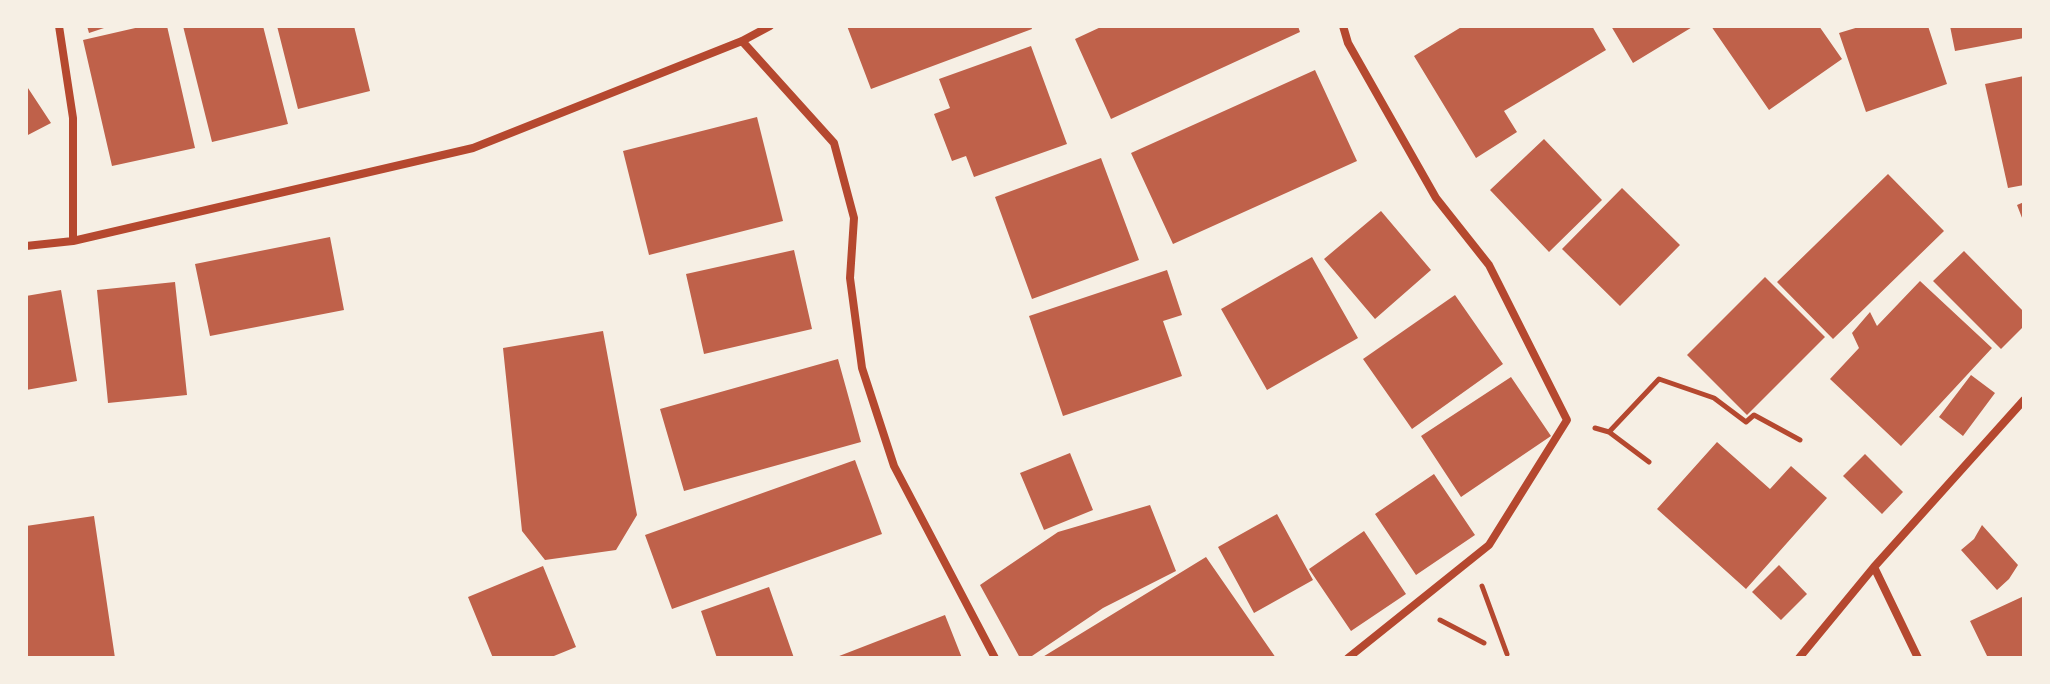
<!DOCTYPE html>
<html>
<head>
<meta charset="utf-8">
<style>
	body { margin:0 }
	#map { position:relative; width:2050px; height:684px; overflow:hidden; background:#f6efe4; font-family:"Exo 2",sans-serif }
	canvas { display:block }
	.frame { position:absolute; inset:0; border:28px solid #f6efe4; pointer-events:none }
</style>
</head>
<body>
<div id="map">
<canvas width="2050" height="684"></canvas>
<div class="frame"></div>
</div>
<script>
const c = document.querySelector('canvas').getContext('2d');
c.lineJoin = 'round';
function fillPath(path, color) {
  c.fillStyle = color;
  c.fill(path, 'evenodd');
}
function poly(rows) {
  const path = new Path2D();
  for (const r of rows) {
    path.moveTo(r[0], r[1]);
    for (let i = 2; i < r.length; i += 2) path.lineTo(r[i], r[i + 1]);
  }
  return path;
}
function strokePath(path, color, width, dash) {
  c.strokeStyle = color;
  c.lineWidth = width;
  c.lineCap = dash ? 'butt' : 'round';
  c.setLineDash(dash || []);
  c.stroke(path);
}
const building = poly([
	[87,26,107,26,107,27,89,33],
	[144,26,167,26,195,148,112,166,83,40],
	[183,26,263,26,288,124,212,142],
	[277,26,354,26,370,91,298,109],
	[847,26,1031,26,1032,29,871,89],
	[1103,26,1298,26,1300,32,1111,119,1075,39],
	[1463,26,1592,26,1606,50,1504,111,1517,132,1476,158,1414,56],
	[1611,26,1694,26,1633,63],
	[1711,26,1819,26,1842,59,1769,110],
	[1862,26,1928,26,1947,84,1866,112,1839,33],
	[1950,26,2024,26,2024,38,1955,51],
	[1031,46,1067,144,974,177,966,156,952,161,934,114,950,108,939,79],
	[1315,70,1357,161,1173,244,1131,153],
	[2024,76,2024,185,2008,188,1985,84],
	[26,85,51,123,26,136],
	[757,117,783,221,649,255,623,151],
	[1544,139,1602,200,1549,252,1490,190],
	[1101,158,1139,260,1032,299,995,197],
	[1888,174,1944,231,1833,339,1777,282],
	[1622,188,1680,245,1620,306,1562,249],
	[2024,202,2024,223,2017,205],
	[1381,211,1431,270,1375,319,1324,259],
	[330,237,344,310,210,336,195,264],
	[794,250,812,329,704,354,686,274],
	[1964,251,2024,312,2024,326,2001,349,1933,281],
	[1312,257,1358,338,1267,390,1221,309],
	[1167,270,1182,315,1163,321,1182,376,1063,416,1029,316],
	[1765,277,1825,337,1747,415,1687,355],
	[1920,281,1992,348,1901,446,1830,379,1859,348,1852,333,1870,312,1877,326],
	[175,282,187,395,108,403,97,290],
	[61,290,77,381,26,390,26,296],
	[1455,295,1503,364,1412,429,1363,359],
	[603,331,637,515,616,550,545,560,522,531,503,348],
	[838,359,861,442,684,491,660,409],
	[1971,375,1995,393,1963,436,1939,417],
	[1511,377,1551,436,1461,497,1421,436],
	[1717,442,1770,489,1791,466,1827,498,1746,589,1657,509],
	[1070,453,1093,510,1044,530,1020,473],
	[1865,454,1903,492,1882,514,1843,476],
	[855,460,882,534,672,609,645,535],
	[1434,474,1475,535,1416,575,1375,514],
	[1150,505,1176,571,1103,608,1029,658,1020,658,980,585,1058,532],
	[1277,514,1313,580,1254,613,1218,547],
	[94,516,115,658,26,658,26,526],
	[1982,525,2018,565,2009,579,1997,590,1961,550,1974,539],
	[1364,531,1406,594,1351,631,1309,569],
	[1206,557,1276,658,1041,658],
	[1779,565,1807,594,1781,620,1752,592],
	[543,566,576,647,549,658,493,658,468,597],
	[769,587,794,658,717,658,701,611],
	[2024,596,2024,658,1988,658,1970,621],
	[945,615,962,658,834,658]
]);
const path = poly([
	[1595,428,1609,432,1649,462],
	[1609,432,1659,379,1714,398,1746,422,1754,415,1800,440],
	[1482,586,1507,654],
	[1440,620,1484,643]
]);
const minor = poly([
	[59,26,73,118,73,241],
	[1343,26,1348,43,1436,198,1489,265,1567,420,1489,545,1348,658],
	[742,41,834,143,854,218,850,278,862,368,894,466,995,658],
	[26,246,73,241,473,148,742,41,770,26],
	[1874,567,1918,658],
	[1799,658,1874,567,2024,400]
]);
fillPath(building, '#bf614a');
strokePath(path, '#b5482f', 5);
strokePath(minor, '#b5482f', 8);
</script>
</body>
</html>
